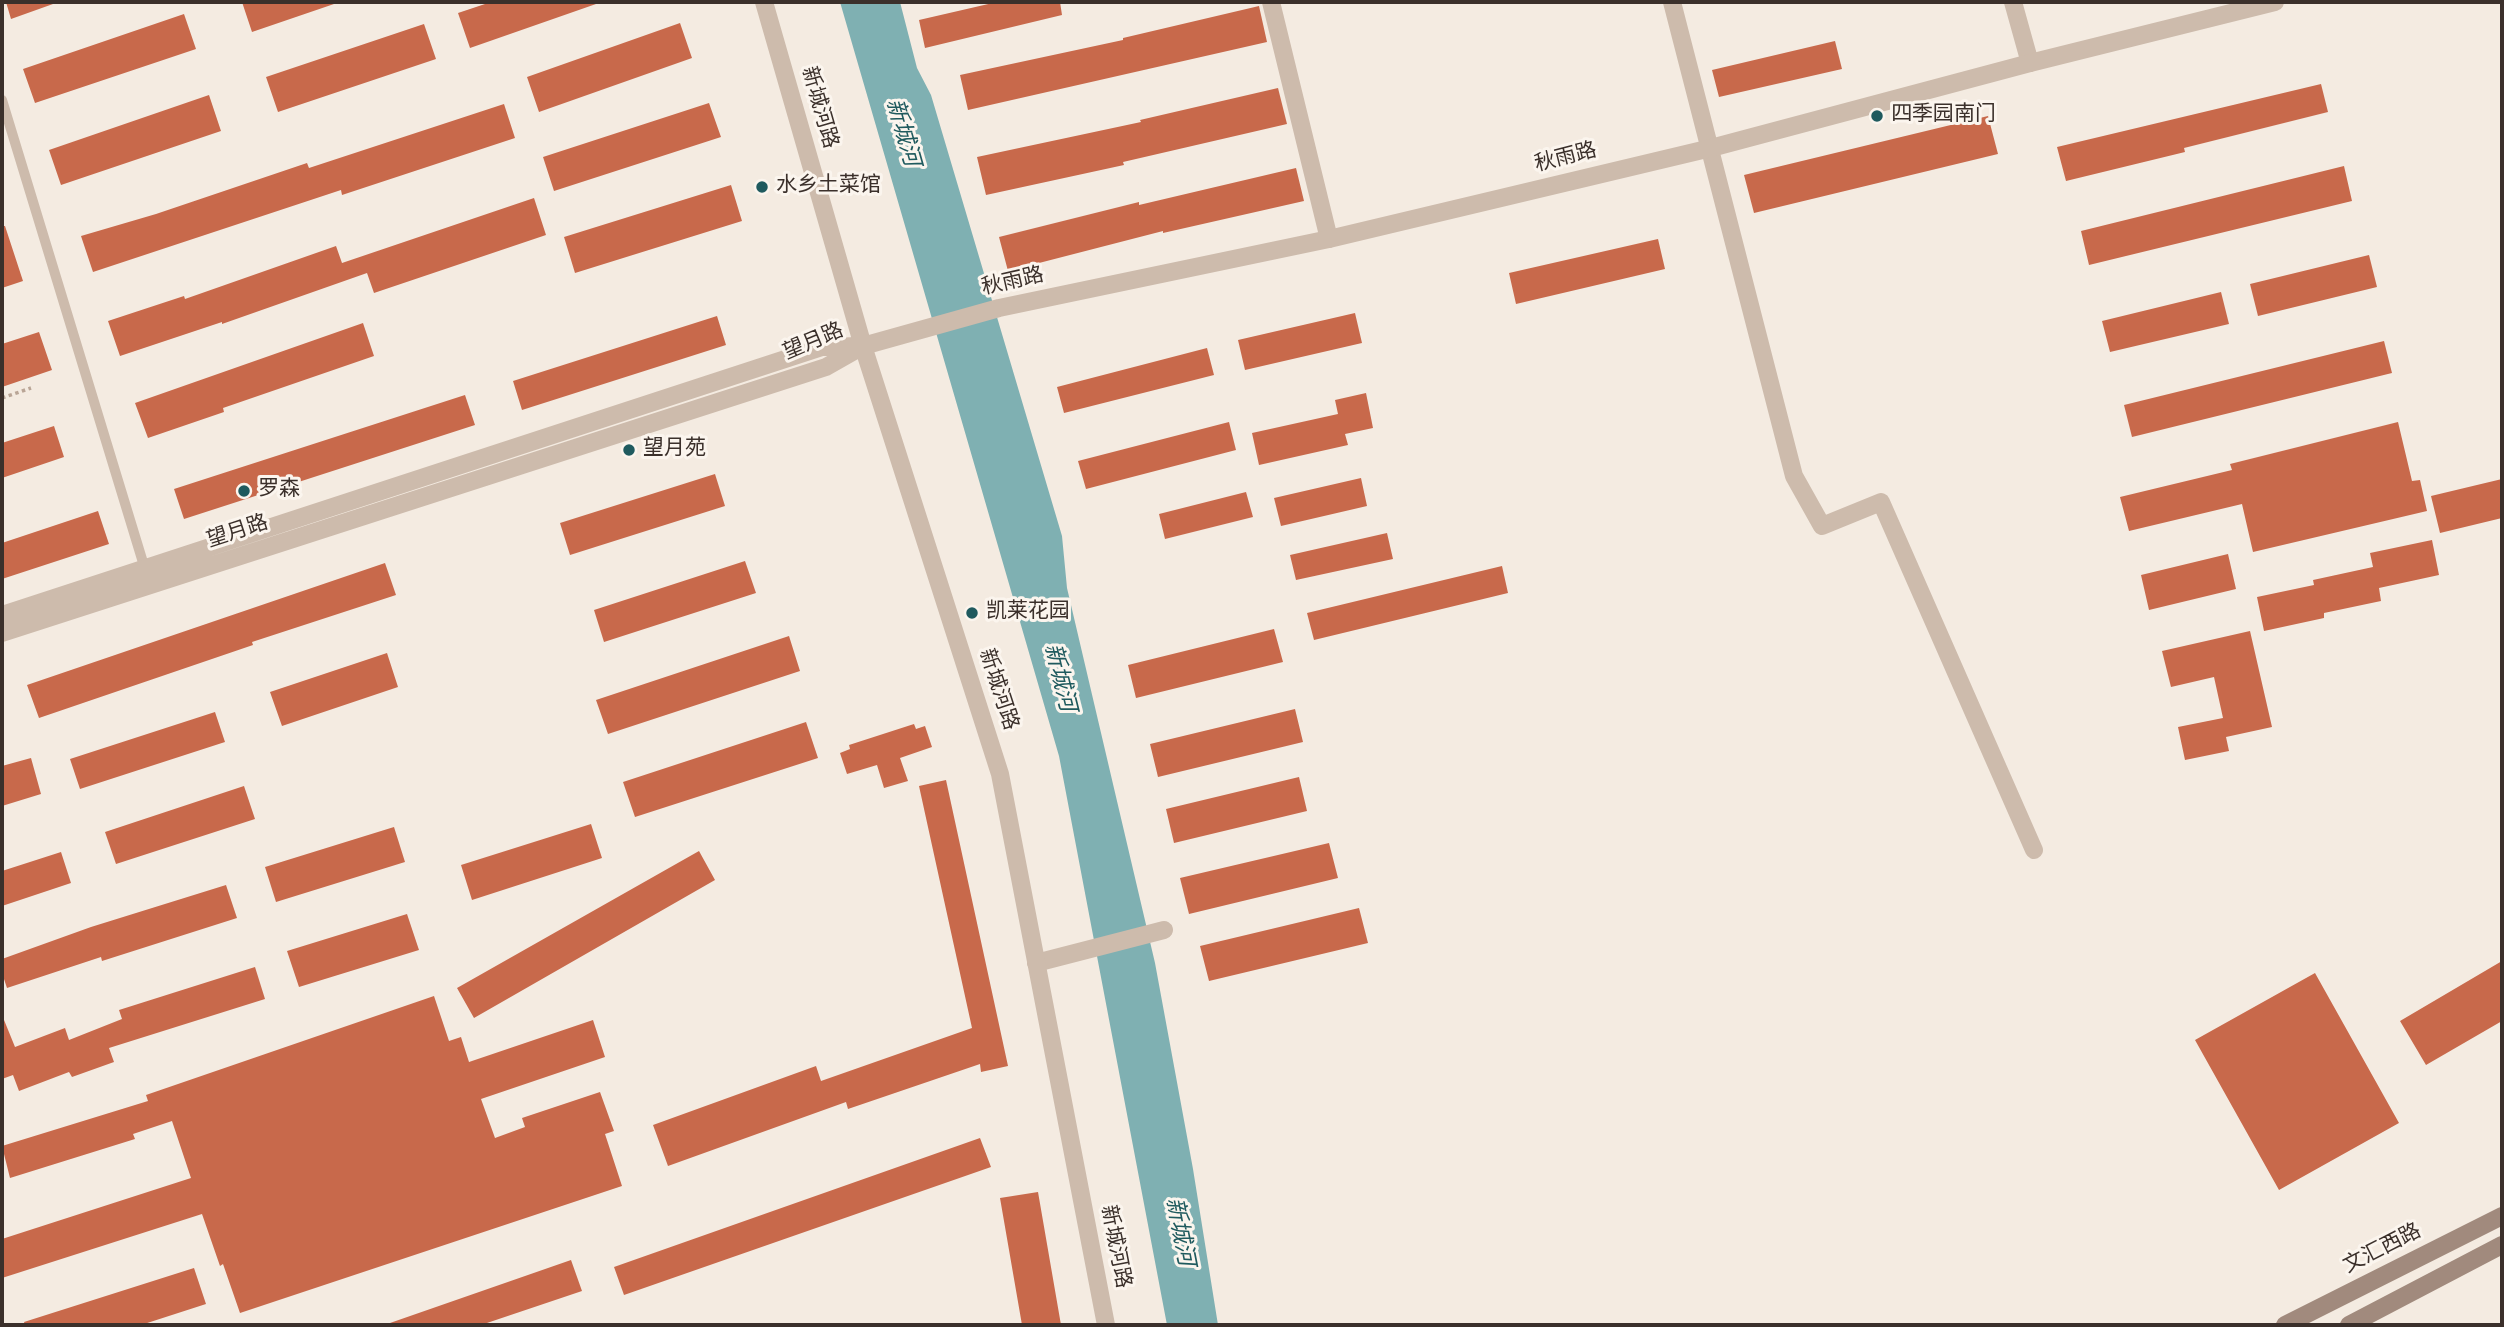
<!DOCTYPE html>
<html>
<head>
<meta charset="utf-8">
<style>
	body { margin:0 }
	#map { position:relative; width:2504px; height:1327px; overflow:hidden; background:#f4ebe1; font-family:Overpass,sans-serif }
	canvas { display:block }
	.frame { position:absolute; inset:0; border:4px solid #3b302b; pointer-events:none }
</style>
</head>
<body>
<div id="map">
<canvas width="2504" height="1327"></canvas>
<div class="frame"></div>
</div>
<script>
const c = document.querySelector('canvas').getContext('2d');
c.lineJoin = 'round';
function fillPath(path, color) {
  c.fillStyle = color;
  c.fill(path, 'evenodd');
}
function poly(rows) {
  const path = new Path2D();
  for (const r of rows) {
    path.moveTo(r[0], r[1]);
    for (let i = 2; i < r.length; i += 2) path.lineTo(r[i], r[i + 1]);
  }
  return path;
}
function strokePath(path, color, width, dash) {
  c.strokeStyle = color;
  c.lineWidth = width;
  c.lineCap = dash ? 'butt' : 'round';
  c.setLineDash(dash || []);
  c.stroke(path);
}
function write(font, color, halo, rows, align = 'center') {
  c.font = font + ' Overpass,"Noto Sans SC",sans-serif';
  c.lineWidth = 6;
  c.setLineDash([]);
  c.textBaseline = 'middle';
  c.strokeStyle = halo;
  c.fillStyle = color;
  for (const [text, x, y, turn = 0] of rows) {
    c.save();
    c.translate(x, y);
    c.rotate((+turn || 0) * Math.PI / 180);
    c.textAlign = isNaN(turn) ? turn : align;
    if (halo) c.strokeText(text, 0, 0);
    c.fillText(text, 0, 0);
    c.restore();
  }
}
const water = poly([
	[840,2,900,2,917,68,931,95,1062,536,1067,588,1155,963,1193,1169,1218,1325,1167,1325,1059,756]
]);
const building = poly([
	[6,2,53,2,53,4,11,19],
	[242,2,334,2,334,4,252,32],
	[491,2,595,2,596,4,470,48,458,13],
	[997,2,1060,2,1062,15,925,48,919,20],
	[1259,6,1267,42,968,110,960,75,1123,40,1123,38],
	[184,14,196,49,35,103,23,69],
	[680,23,692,58,539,112,527,77],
	[424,24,436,59,278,112,266,77],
	[1835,41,1842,69,1719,97,1712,70],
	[2321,84,2328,112,2184,148,2185,152,2066,181,2057,147],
	[1278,88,1287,124,1123,162,1124,165,986,195,977,157,1141,122,1140,120],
	[209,95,221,131,61,185,49,150],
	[709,103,721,137,554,191,543,157],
	[504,104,515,138,342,195,341,190,93,272,81,236,156,214,307,163,309,168],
	[1988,116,1998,154,1754,213,1744,175],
	[2344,166,2352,201,2089,265,2081,231],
	[1296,168,1304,201,1163,233,1163,231,1008,271,999,237,1139,202,1139,205],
	[731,185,742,221,575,273,564,237],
	[534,198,546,235,374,293,367,273,222,324,222,322,120,356,108,321,184,296,185,299,336,246,342,263],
	[2,226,5,226,23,281,2,288],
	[1658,239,1665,269,1516,304,1509,273],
	[2369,255,2377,287,2258,316,2250,284],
	[2221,292,2229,324,2110,352,2102,321],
	[1355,313,1362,343,1245,370,1238,340],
	[717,316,726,345,522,410,513,381],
	[363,323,374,356,223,408,224,412,148,438,135,403],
	[39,332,52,370,2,387,2,344],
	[2384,341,2392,373,2132,437,2124,405],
	[1207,348,1214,375,1064,413,1057,387],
	[1366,393,1373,428,1345,434,1348,445,1259,465,1252,433,1338,414,1335,400],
	[465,395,475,425,184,519,174,489],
	[1229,422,1236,450,1086,489,1078,461],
	[2398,422,2412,481,2420,480,2427,511,2253,552,2242,504,2129,531,2120,497,2232,470,2230,464],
	[54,426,64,457,2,478,2,443],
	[715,474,725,506,570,555,560,523],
	[1361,478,1367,506,1281,526,1274,498],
	[2502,479,2502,518,2440,533,2431,496],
	[1246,492,1253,517,1165,539,1159,514],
	[98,511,109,544,2,579,2,543],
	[1387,533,1393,559,1296,580,1290,555],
	[2432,540,2439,575,2379,588,2381,601,2324,613,2324,618,2264,631,2257,597,2314,585,2313,580,2373,567,2370,553],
	[2228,554,2236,589,2149,610,2141,575],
	[745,561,756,593,604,642,594,610],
	[385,563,396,595,252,642,253,645,39,718,27,685],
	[1502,566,1508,593,1314,640,1307,613],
	[1274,629,1283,662,1136,698,1128,665],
	[2250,631,2272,727,2226,737,2229,751,2185,760,2178,727,2223,718,2214,677,2171,687,2162,651],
	[789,636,800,671,608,734,596,700],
	[387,653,398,687,282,726,270,692],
	[1295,709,1303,742,1158,777,1150,744],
	[215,712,225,742,80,789,70,759],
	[806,722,818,758,635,817,623,782],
	[914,724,916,729,925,726,932,747,900,758,908,781,884,788,877,765,847,774,840,753,850,749,849,745],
	[31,758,41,794,2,806,2,766],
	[1299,777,1307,811,1174,843,1166,809],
	[946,780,1008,1066,981,1072,980,1064,848,1109,846,1102,668,1166,653,1125,816,1066,821,1081,972,1028,919,786],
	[244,786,255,819,116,864,105,832],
	[591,824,602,858,472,900,461,865],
	[394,827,405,862,276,902,265,867],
	[1329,843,1338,878,1189,914,1180,878],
	[699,851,715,880,474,1018,457,988],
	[61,852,71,883,2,906,2,871],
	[226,885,237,918,102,961,101,957,7,988,2,973,2,959,91,927],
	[1359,908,1368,943,1209,981,1200,946],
	[407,914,419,950,299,987,287,951],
	[2502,961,2502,1021,2426,1065,2400,1021],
	[255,967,265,999,109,1048,114,1062,72,1077,69,1072,19,1091,13,1075,2,1079,2,1015,15,1047,65,1028,69,1040,122,1019,119,1010],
	[2315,973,2399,1123,2279,1190,2195,1040],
	[434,996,449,1041,461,1037,469,1062,593,1020,605,1057,481,1099,495,1138,525,1127,522,1118,600,1092,614,1131,605,1134,622,1186,240,1313,223,1264,220,1266,202,1214,2,1278,2,1239,191,1178,172,1121,133,1134,135,1139,10,1178,2,1146,148,1101,146,1095],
	[980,1138,991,1167,624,1295,614,1267],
	[1038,1192,1061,1325,1022,1325,1000,1198],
	[571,1260,582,1291,481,1325,390,1325,390,1323],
	[194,1268,206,1304,141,1325,25,1325,24,1322]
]);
const path = poly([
	[2,398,31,388]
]);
const service = poly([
	[2,100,145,569]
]);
const minor = poly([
	[1271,2,1329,239],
	[1672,2,1794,476,1822,526,1881,502,2034,850],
	[2013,2,2030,63],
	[1036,963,1164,930]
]);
const tertiary = poly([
	[764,2,863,346,1000,774,1106,1325],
	[2,615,822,347,860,346],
	[2,633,826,367,863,346,999,308,1329,239,1711,148,2030,63,2275,2]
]);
const secondary = poly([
	[2285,1325,2502,1216],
	[2349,1325,2502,1245]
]);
const markers = [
	[1877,116,7,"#1f5a5e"],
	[762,187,7,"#1f5a5e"],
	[629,450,7,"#1f5a5e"],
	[244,491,7,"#1f5a5e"],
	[972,613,7,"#1f5a5e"]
];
const streetNames = [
	["新城河路",818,108,74],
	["秋雨路",1566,159,-14],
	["秋雨路",1013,283,-13],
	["望月路",814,343,-23],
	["望月路",238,533,-18],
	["新城河路",997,690,72],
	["新城河路",1114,1247,79],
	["文汇西路",2383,1250,-27]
];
const poiNames = [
	["四季园南门",1891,116],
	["水乡土菜馆",776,187],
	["望月苑",643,450],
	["罗森",258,491],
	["凯莱花园",986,613]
];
const waterNames = [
	["新城河",901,133,74],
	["新城河",1058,678,76],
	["新城河",1178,1232,79]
];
fillPath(water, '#7fb0b2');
fillPath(building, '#c8694b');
strokePath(path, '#b9a596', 3.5, [3.5, 3.5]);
strokePath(service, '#cdbbac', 10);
strokePath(minor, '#cdbbac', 18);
strokePath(tertiary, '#cdbbac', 18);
strokePath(secondary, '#a18a7d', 18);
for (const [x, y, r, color] of markers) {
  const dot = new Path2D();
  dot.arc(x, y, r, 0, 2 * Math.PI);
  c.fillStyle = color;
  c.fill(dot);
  strokePath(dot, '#fbf5ee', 2.5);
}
write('21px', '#3b302b', '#fbf5ee', streetNames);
write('21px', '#3b302b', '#fbf5ee', poiNames, 'left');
write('italic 23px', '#1f5a5e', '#fbf5ee', waterNames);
</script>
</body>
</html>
